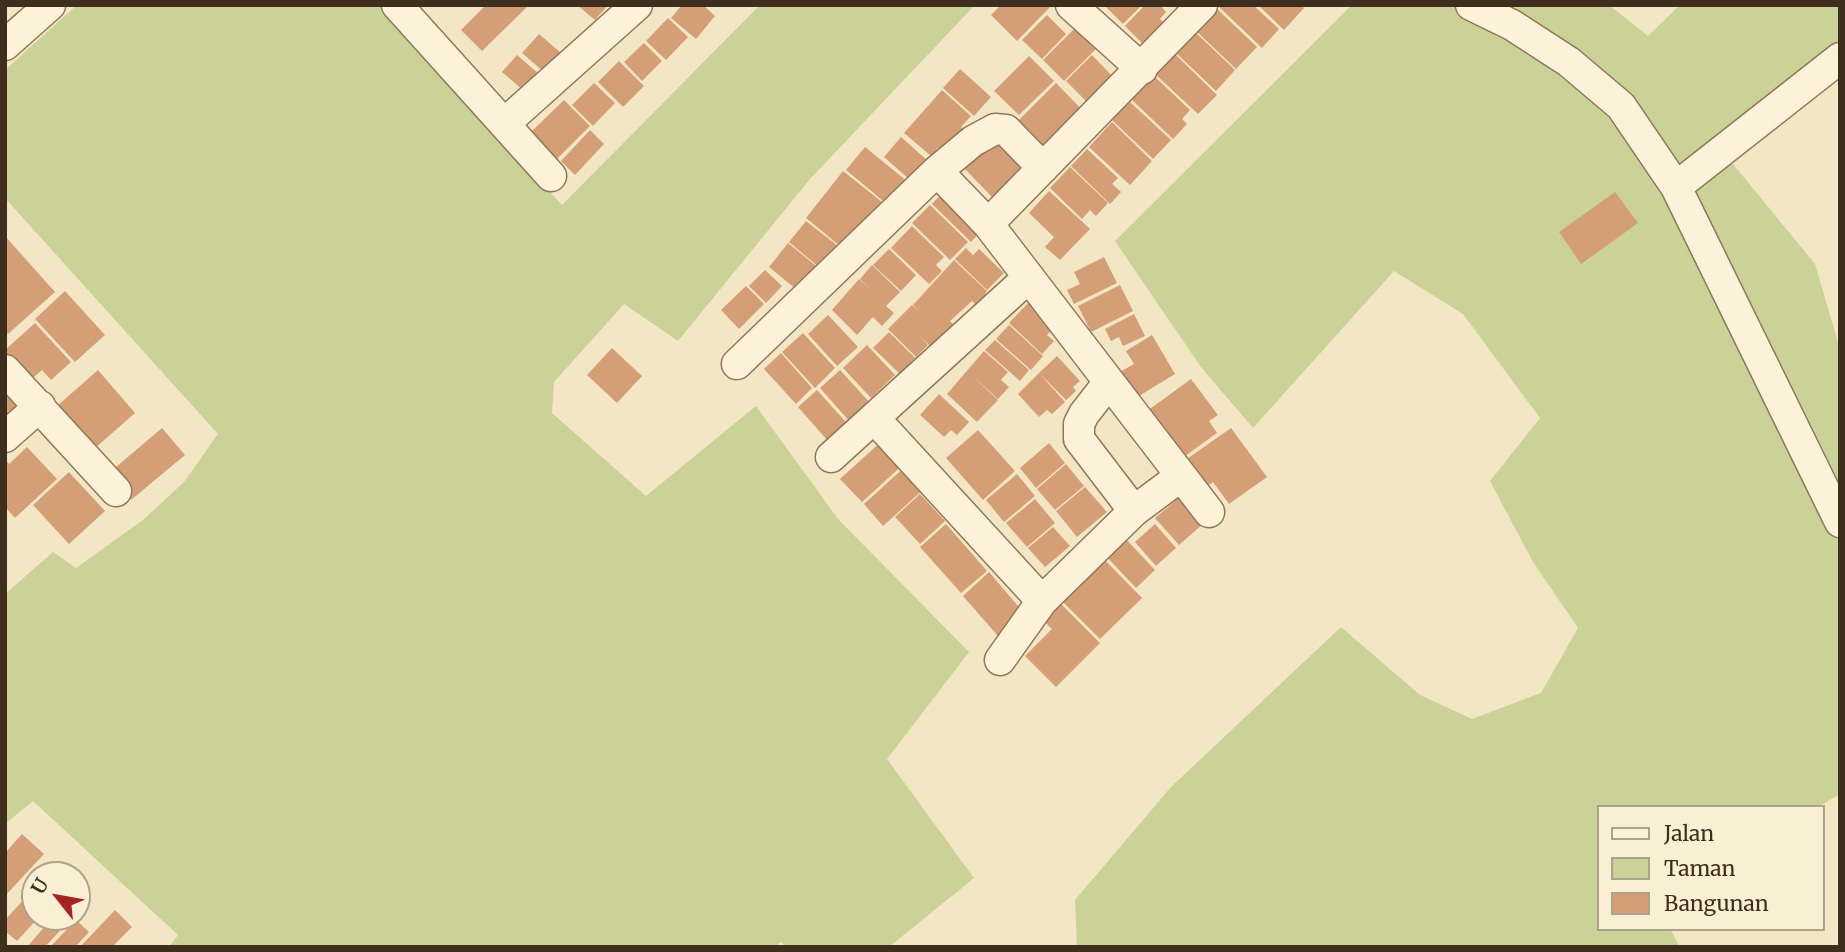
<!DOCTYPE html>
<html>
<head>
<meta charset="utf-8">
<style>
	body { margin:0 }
	#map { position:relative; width:1845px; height:952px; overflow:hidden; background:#f3e6c4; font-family:Merriweather,serif }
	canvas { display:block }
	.frame { position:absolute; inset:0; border:7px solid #3e2e1e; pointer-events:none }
	.legend { position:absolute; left:1597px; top:805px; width:228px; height:126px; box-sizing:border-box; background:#f9efd5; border:2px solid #aea28c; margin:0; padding:9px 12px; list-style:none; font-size:21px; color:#3e2e1e }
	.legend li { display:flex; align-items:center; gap:14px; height:35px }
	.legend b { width:35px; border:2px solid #aea28c }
	.north { position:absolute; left:21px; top:861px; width:70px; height:70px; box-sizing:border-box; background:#f9efd5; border:2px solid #aea28c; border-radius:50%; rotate:301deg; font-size:19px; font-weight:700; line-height:28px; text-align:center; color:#3e2e1e }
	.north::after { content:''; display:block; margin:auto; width:24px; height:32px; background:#a52322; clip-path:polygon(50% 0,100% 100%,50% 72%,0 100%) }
</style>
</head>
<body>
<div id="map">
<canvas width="1845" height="952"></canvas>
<div class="frame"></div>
<ul class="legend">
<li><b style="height:9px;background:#fcf2d9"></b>Jalan</li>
<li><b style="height:19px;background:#cad297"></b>Taman</li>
<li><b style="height:19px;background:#d49f77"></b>Bangunan</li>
</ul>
<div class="north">U</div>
</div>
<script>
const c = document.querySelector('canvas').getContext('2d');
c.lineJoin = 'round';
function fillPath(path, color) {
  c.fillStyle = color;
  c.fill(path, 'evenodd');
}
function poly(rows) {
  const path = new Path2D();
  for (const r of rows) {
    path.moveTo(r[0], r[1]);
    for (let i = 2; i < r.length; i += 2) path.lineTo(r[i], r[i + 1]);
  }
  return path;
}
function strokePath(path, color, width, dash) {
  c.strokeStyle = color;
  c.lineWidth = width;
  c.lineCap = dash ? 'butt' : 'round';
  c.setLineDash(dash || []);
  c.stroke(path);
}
const green = poly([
	[77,5,379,5,562,205,760,5,975,5,810,179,678,341,624,304,554,382,552,413,646,496,756,406,838,519,969,652,887,759,974,878,889,947,786,947,781,942,775,947,169,947,178,935,33,801,5,824,5,594,53,552,76,568,143,520,184,482,218,434,5,198,5,70],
	[1352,5,1609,5,1648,36,1680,5,1840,5,1840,40,1715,142,1815,264,1840,349,1840,794,1818,807,1598,807,1598,929,1670,929,1680,947,1077,947,1075,900,1171,787,1341,627,1420,695,1472,719,1541,693,1578,628,1533,562,1490,481,1540,418,1463,314,1394,271,1253,428,1201,367,1115,241]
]);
const building = poly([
	[486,5,529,5,482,51,461,30],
	[577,5,608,5,595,20],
	[682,5,703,5,715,16,696,39,671,18],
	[1001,5,1052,5,1017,41,991,15],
	[1104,5,1142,5,1123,24],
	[1145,5,1160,5,1166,12,1160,19,1169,28,1148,49,1125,26],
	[1217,5,1253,5,1279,29,1262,48],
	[1258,5,1301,5,1304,8,1284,30],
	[1214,6,1257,47,1236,69,1193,28],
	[1047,15,1066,34,1042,59,1022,40],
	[668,18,688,37,666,60,646,41],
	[1081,22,1102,43,1064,81,1043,60],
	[1193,30,1235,70,1216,91,1174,51],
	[539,34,561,53,544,72,522,53],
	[644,43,662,61,642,81,624,62],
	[1173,52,1217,95,1198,114,1154,73],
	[517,55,539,74,524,91,502,72],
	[1092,55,1114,78,1088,103,1066,81],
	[1029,56,1054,81,1019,115,994,91],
	[619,61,644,86,623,107,598,82],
	[960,69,991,97,974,116,943,88],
	[1153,75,1190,110,1182,119,1187,124,1173,139,1131,99],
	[594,83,615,103,593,126,572,105],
	[1056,83,1087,115,1050,152,1019,120],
	[942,90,971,116,961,127,968,133,943,152,938,148,931,156,904,133],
	[564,100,590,126,557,159,531,132],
	[1130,102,1171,140,1153,159,1112,120],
	[1112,122,1152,161,1130,185,1089,147],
	[590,130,604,144,575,175,561,161],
	[999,134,1028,163,993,198,964,168],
	[901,137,928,161,910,180,884,157],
	[865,147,913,186,894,210,846,170],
	[1087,149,1118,178,1112,184,1121,192,1110,204,1071,166],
	[1070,167,1108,203,1096,216,1090,210,1082,219,1050,188],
	[843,171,882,202,840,246,806,218],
	[948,187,987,225,971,242,932,204],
	[1049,191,1090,229,1060,260,1045,247,1054,237,1029,213],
	[1615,192,1638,223,1581,264,1559,232],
	[930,205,968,242,950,260,912,223],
	[806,221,838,246,820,268,789,242],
	[912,226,944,257,936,265,942,271,929,284,891,248],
	[5,236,55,292,8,334,5,331],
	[788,243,821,270,802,294,769,267],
	[966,248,973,255,979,249,1004,273,987,290,955,259],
	[889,249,916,275,901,291,873,265],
	[1104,257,1117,283,1074,304,1067,290,1080,284,1074,272],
	[954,260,987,291,985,294,992,301,983,311,972,301,950,321,953,324,930,346,918,334,928,345,916,357,888,329,912,305,920,312,913,305],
	[872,265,900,292,886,306,894,313,882,326,873,317,857,335,832,310,859,279,871,289,860,279],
	[765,270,782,286,766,303,749,286],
	[1120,285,1133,311,1091,332,1078,306],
	[746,286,764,304,739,329,721,310],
	[65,291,105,335,75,362,35,319],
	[1030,301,1055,326,1047,335,1054,341,1042,354,1009,323],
	[1134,314,1145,336,1123,346,1119,337,1111,341,1105,329],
	[828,315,858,347,837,366,808,334],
	[35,323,71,362,51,380,42,370,28,382,5,357,5,350],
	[1009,325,1043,356,1031,370,996,339],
	[889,332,915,358,900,374,873,348],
	[803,333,835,368,815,388,782,352],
	[1152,335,1175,374,1134,399,1118,373,1134,364,1126,351],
	[995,340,1029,370,1020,381,985,350],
	[867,345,895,375,871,398,843,368],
	[612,348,642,376,617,403,587,375],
	[984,351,1008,372,1001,380,1009,387,998,399,970,374,998,400,977,422,947,394],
	[781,353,812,388,796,404,764,369],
	[1057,356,1080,381,1073,387,1076,391,1066,400,1039,373],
	[98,370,135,413,94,449,57,406],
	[840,370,871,404,850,422,820,388],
	[1039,373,1065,402,1052,414,1047,410,1039,417,1018,394],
	[1191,379,1218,415,1209,421,1217,433,1181,459,1147,411],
	[5,381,25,402,5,421],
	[817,390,854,431,835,449,798,407],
	[939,394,969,422,957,435,951,430,944,437,920,415],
	[162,428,185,455,131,500,109,473],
	[1231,428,1267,477,1229,504,1213,482,1204,488,1184,461],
	[978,430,1015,471,983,500,946,458],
	[885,438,906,462,862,502,840,479],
	[1049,443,1065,463,1036,488,1020,468],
	[27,447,57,479,15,518,5,507,5,460,9,464],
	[908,464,927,486,883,526,864,504],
	[1066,464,1084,486,1055,510,1037,489],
	[69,472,105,511,69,544,33,505],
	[1017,474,1035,496,1004,522,986,500],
	[1085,487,1107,512,1077,537,1056,511],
	[920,494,945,521,920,544,895,517],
	[1181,496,1204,523,1179,545,1155,518],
	[1035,499,1055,523,1027,547,1006,523],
	[946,524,987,571,961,593,920,547],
	[1155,524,1176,548,1156,566,1135,542],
	[1053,527,1070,546,1045,567,1028,548],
	[1123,536,1155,570,1136,588,1104,554],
	[1100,555,1142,598,1100,639,1058,597],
	[989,572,1024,613,998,636,963,596],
	[1059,602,1100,643,1056,687,1025,656,1052,629,1042,619],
	[22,834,44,854,5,896,5,853],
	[35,887,35,917,39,917,17,941,5,931,5,920],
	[115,910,132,927,112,947,80,947],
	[53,917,57,917,65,925,45,947,27,947],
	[76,920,89,932,75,947,50,947]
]);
const street = poly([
	[397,5,551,176],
	[1071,5,1142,69],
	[1471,5,1512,25,1569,62,1621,106,1676,187,1840,522],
	[5,45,50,5],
	[504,124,637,5],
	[937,171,973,141,995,129,1006,130,1043,168],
	[1676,187,1840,58],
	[988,224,1202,5],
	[737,364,937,171,988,224,1209,512],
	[5,370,116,491],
	[1109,382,1084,414,1079,424,1079,439,1134,511],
	[874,418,1042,601],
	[5,437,40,406],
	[831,457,1029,277],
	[1000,660,1042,601,1134,511,1181,476]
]);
fillPath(green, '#cad297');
fillPath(building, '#d49f77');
strokePath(street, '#907758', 33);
strokePath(street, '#fcf2d9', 30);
</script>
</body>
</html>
